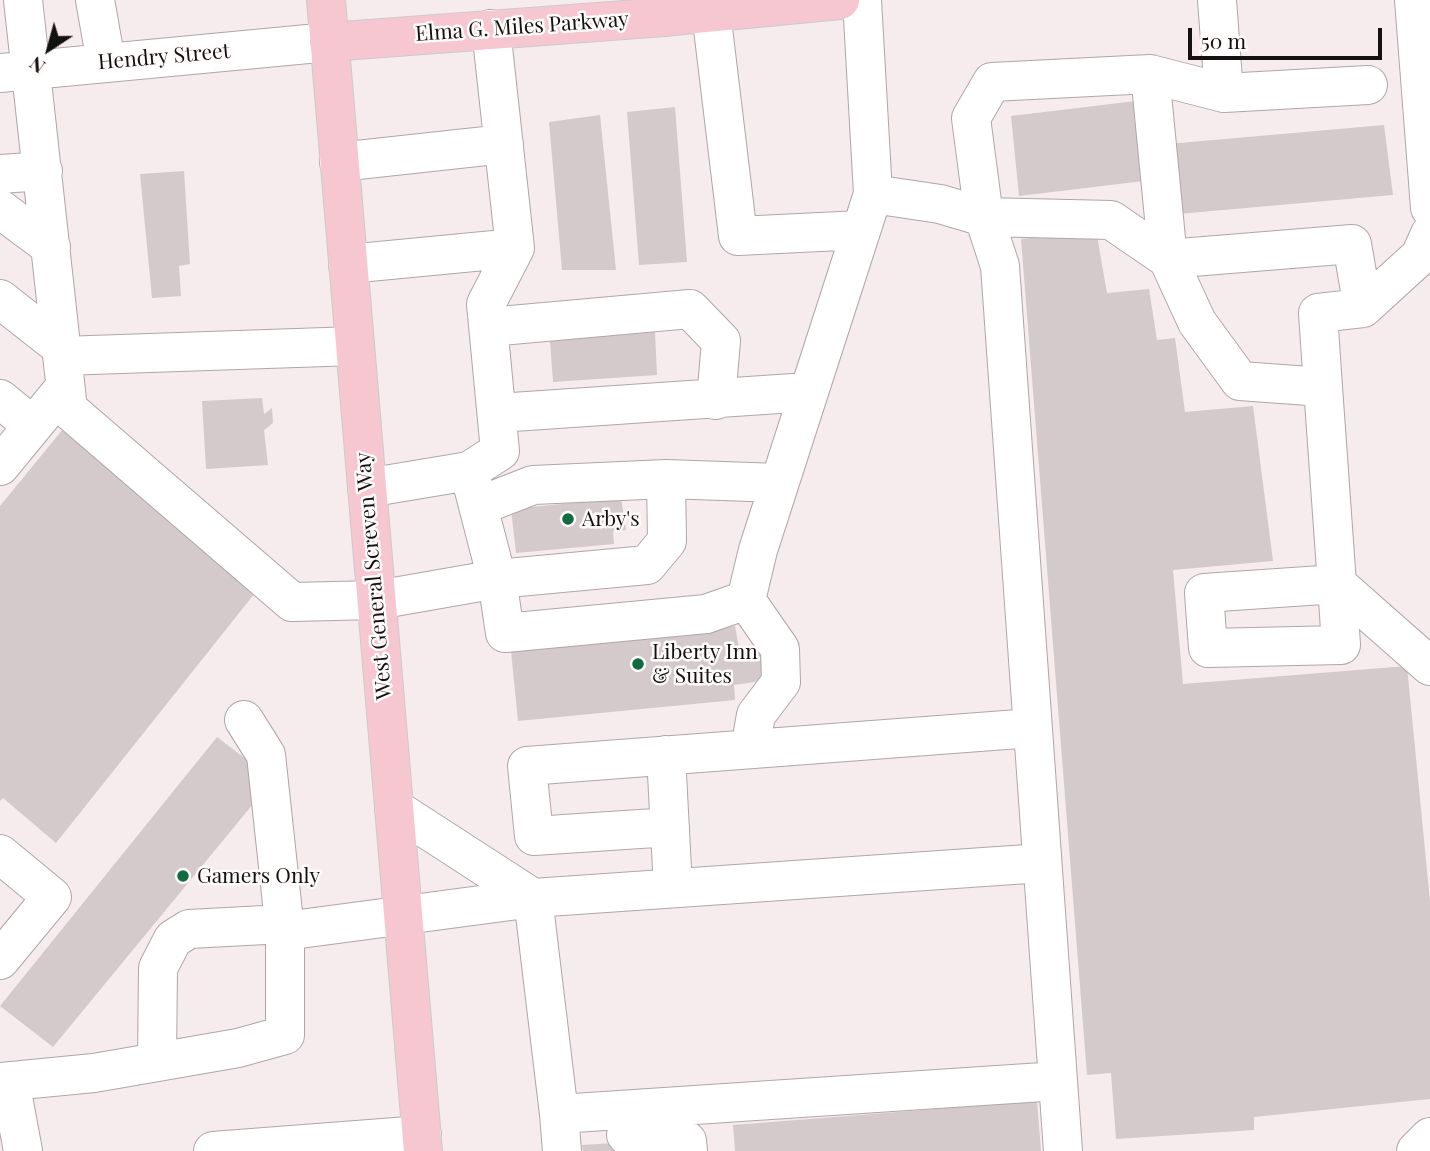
<!DOCTYPE html>
<html>
<head>
<meta charset="utf-8">
<style>
	body { margin:0 }
	#map { position:relative; width:1430px; height:1151px; overflow:hidden; background:#f6eced; font-family:"Playfair Display",serif }
	canvas { display:block }
	.north { position:absolute; left:14px; top:14px; width:70px; height:70px; -webkit-text-stroke:5px #fffbfb; paint-order:stroke; rotate:216deg; font-size:19px; font-weight:700; line-height:28px; text-align:center; color:#141111 }
	.north::after { content:''; display:block; margin:auto; width:24px; height:32px; background:#141111; clip-path:polygon(50% 0,100% 100%,50% 72%,0 100%) }
	.scale { position:absolute; left:1188px; top:28px; width:194px; height:32px; box-sizing:border-box; border:4px solid #141111; border-top:0; padding-left:9px; font-size:21px; line-height:24px; white-space:nowrap; color:#141111; -webkit-text-stroke:5px #fffbfb; paint-order:stroke }
</style>
</head>
<body>
<div id="map">
<canvas width="1430" height="1151"></canvas>
<div class="north">N</div>
<div class="scale">50 m</div>
</div>
<script>
const c = document.querySelector('canvas').getContext('2d');
c.lineJoin = 'round';
function fillPath(path, color) {
  c.fillStyle = color;
  c.fill(path, 'evenodd');
}
function poly(rows) {
  const path = new Path2D();
  for (const r of rows) {
    path.moveTo(r[0], r[1]);
    for (let i = 2; i < r.length; i += 2) path.lineTo(r[i], r[i + 1]);
  }
  return path;
}
function strokePath(path, color, width, dash) {
  c.strokeStyle = color;
  c.lineWidth = width;
  c.lineCap = dash ? 'butt' : 'round';
  c.setLineDash(dash || []);
  c.stroke(path);
}
function write(font, color, halo, rows, align = 'center') {
  c.font = font + ' "Playfair Display",serif';
  c.lineWidth = 5;
  c.setLineDash([]);
  c.textBaseline = 'middle';
  c.strokeStyle = halo;
  c.fillStyle = color;
  for (const [text, x, y, turn = 0] of rows) {
    c.save();
    c.translate(x, y);
    c.rotate((+turn || 0) * Math.PI / 180);
    c.textAlign = isNaN(turn) ? turn : align;
    if (halo) c.strokeText(text, 0, 0);
    c.fillText(text, 0, 0);
    c.restore();
  }
}
const building = poly([
	[1136,101,1144,181,1019,196,1011,116],
	[675,107,687,262,639,265,627,112],
	[600,115,616,270,562,270,549,122],
	[1384,125,1393,195,1178,214,1168,144],
	[184,171,190,264,179,266,181,296,152,298,140,174],
	[1096,230,1107,293,1149,289,1157,340,1175,338,1185,412,1253,406,1273,561,1173,570,1183,684,1407,666,1430,901,1430,1099,1254,1117,1254,1130,1116,1139,1111,1073,1087,1075,1021,239],
	[655,332,657,375,553,382,550,341],
	[262,398,264,414,272,408,273,423,264,430,268,465,206,469,202,401],
	[63,429,259,588,56,843,3,798,0,801,0,506],
	[621,498,626,530,613,531,614,544,516,553,511,509],
	[735,626,739,648,759,646,768,680,734,685,735,700,518,721,510,641],
	[217,737,255,766,258,798,53,1047,0,1006],
	[1037,1101,1041,1151,735,1151,733,1125],
	[661,1140,662,1151,583,1151,582,1145]
]);
const minor = poly([
	[23,0,68,409,292,602,377,600,497,579,647,565,667,541,666,479],
	[95,0,106,62],
	[1217,0,1224,93],
	[1414,0,1430,208],
	[711,12,738,236,861,230],
	[0,73,329,42],
	[1150,74,1168,259,1352,244,1363,308,1318,313,1323,387],
	[339,162,504,144],
	[0,174,43,171],
	[873,194,940,204,984,217,1111,220,1168,259,1197,322,1240,381,1323,387,1337,584,1430,666],
	[0,209,51,247],
	[348,264,515,248],
	[0,299,61,347],
	[1363,308,1420,256,1430,234],
	[489,327,690,309,721,341,716,400],
	[62,356,355,346],
	[0,399,33,426],
	[498,413,808,392],
	[0,466,65,387],
	[469,471,497,579,505,633,706,614,746,600],
	[367,488,469,471,500,451,486,304,515,248,491,29],
	[479,506,533,485,666,479,779,483],
	[1337,584,1341,645,1208,648,1204,593,1337,584],
	[746,600,758,550,873,194,862,0],
	[746,600,780,649,781,682,756,715,750,749],
	[244,720,266,755,285,931],
	[666,755,673,888],
	[670,827,534,836,527,766,1032,728],
	[0,854,52,897,0,960],
	[1042,863,533,898,559,1114,1058,1081],
	[157,1062,158,968,173,939,189,929,284,924],
	[10,1081,23,1151],
	[0,1082,94,1073,238,1048,285,1035,285,931,533,898,394,808],
	[559,1114,562,1151],
	[626,1135,675,1132,687,1141,688,1151],
	[213,1151,422,1135],
	[1063,1151,1000,266,984,217,971,118,992,82,1150,74,1224,93,1368,85],
	[1416,1151,1430,1137]
]);
const major = poly([
	[326,0,423,1151],
	[329,42,664,17,840,0]
]);
const markers = [
	[568,519,7,"#0f6c40"],
	[638,664,7,"#0f6c40"],
	[183,876,7,"#0f6c40"]
];
const streetNames = [
	["Elma G. Miles Parkway",522,27,-4],
	["Hendry Street",164,57,-5],
	["West General Screven Way",374,576,-95]
];
const poiNames = [
	["Arby's",582,519],
	["Liberty Inn",652,652],
	["& Suites",652,676],
	["Gamers Only",197,876]
];
fillPath(building, '#d4cacb');
strokePath(minor, '#afa6a7', 40);
strokePath(major, '#cbcbcb', 40);
strokePath(minor, '#fff', 38);
strokePath(major, '#f6c7d0', 38);
for (const [x, y, r, color] of markers) {
  const dot = new Path2D();
  dot.arc(x, y, r, 0, 2 * Math.PI);
  c.fillStyle = color;
  c.fill(dot);
  strokePath(dot, '#fffbfb', 2.5);
}
write('21px', '#141111', '#fffbfb', streetNames);
write('21px', '#141111', '#fffbfb', poiNames, 'left');
</script>
</body>
</html>
